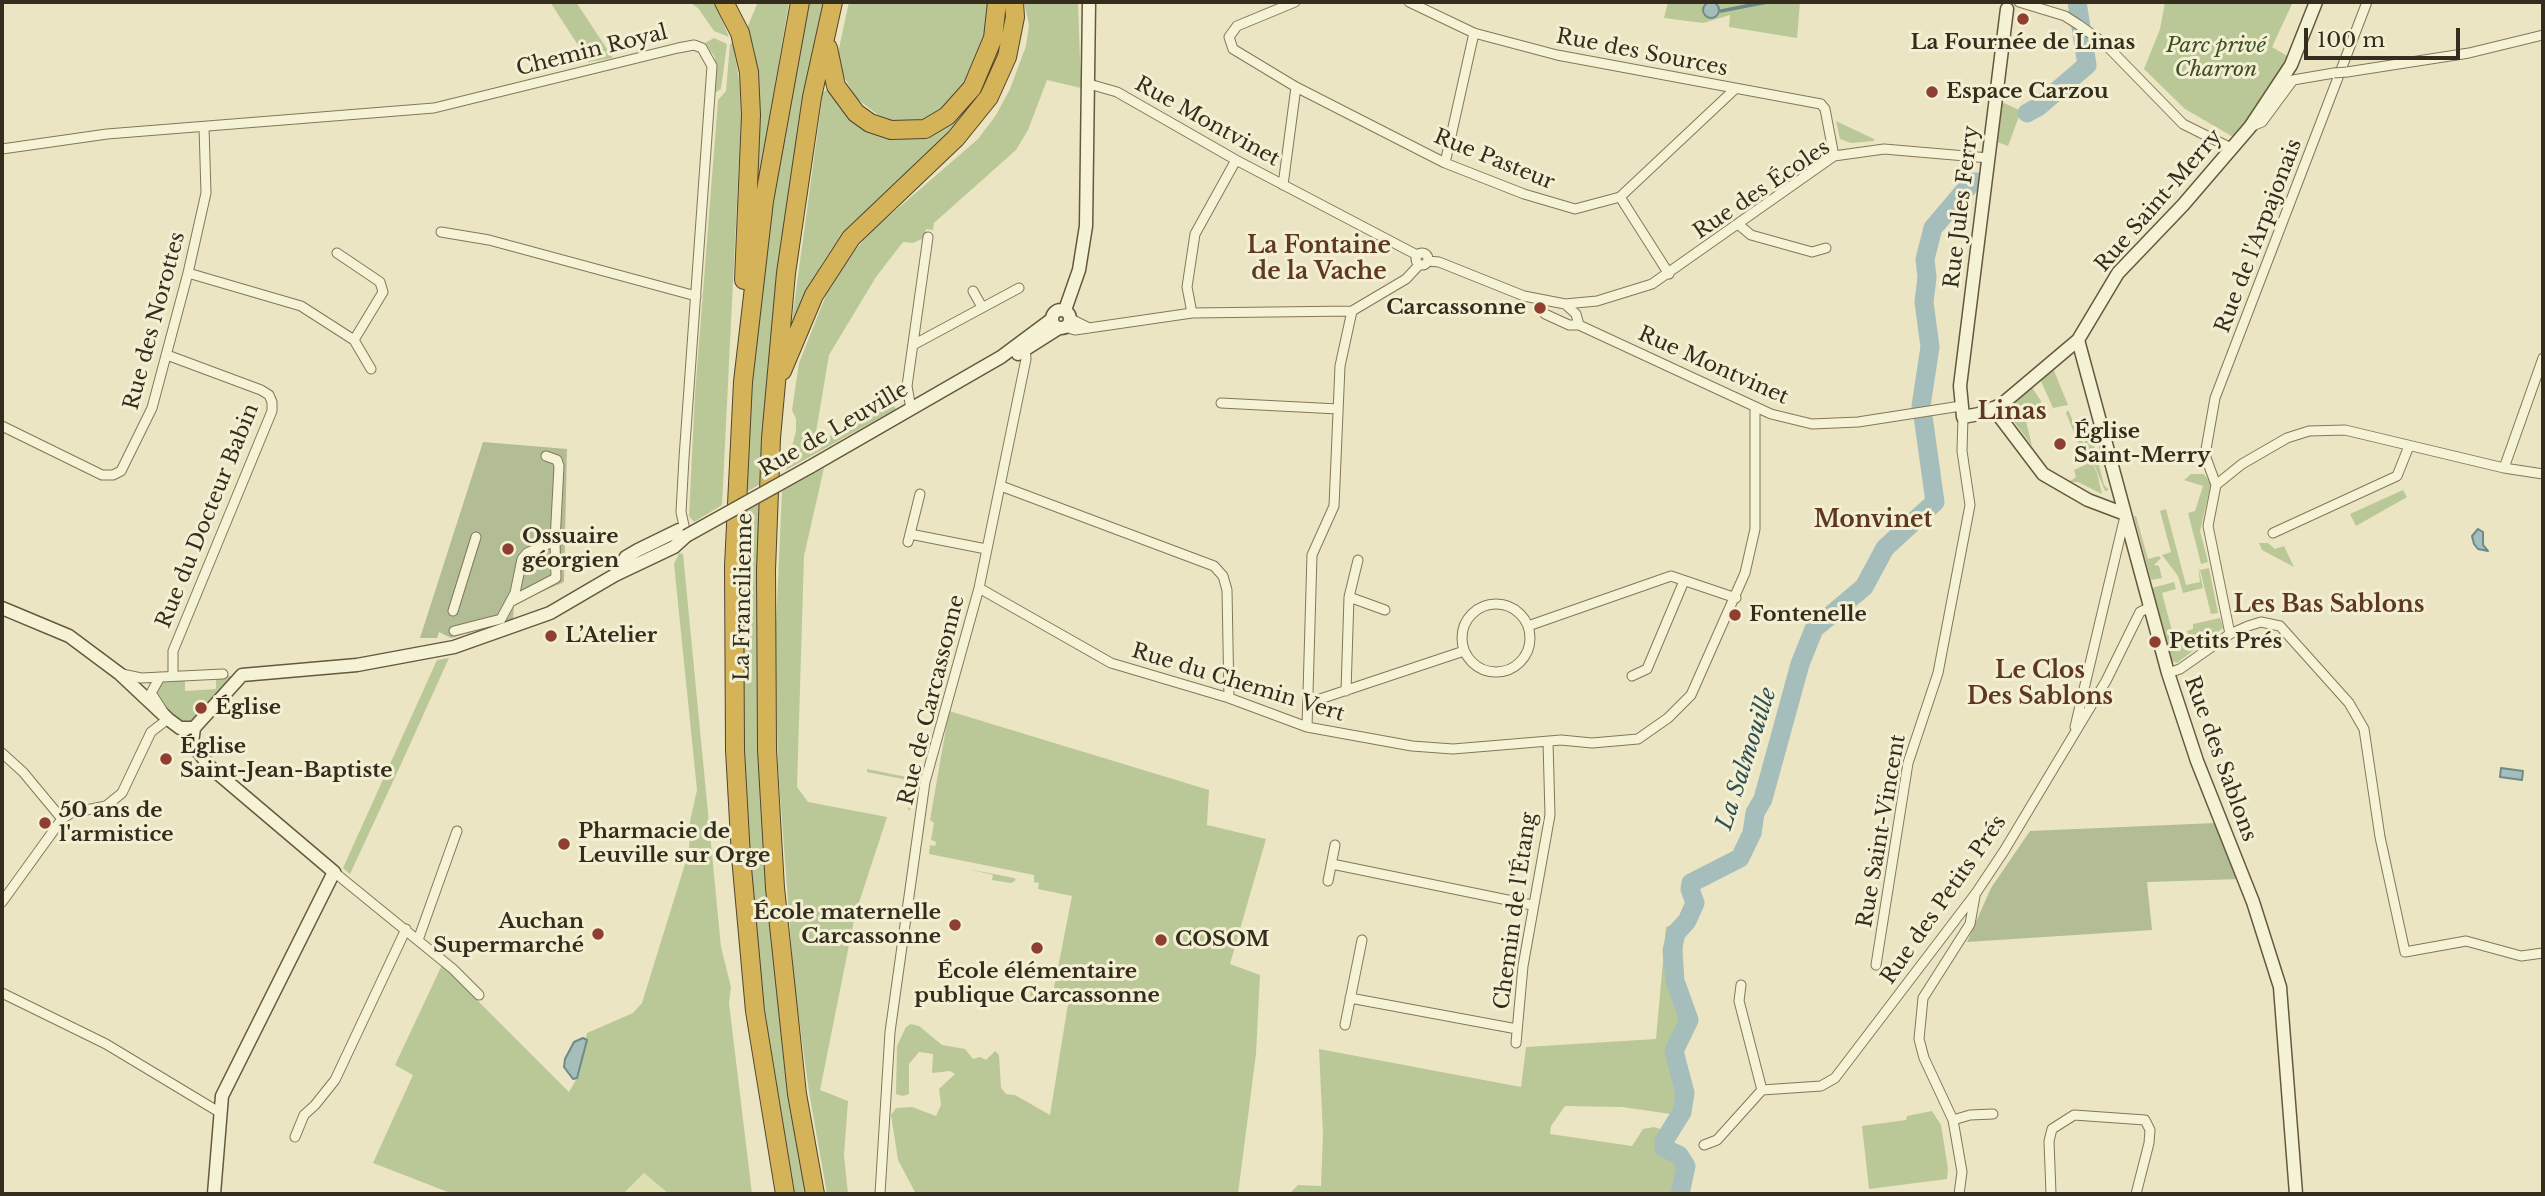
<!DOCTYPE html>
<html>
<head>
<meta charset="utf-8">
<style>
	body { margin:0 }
	#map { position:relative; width:2545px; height:1196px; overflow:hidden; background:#ebe5c3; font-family:"Libre Baskerville",serif }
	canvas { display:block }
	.frame { position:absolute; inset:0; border:4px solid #342d1e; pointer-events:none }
	.scale { position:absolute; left:2304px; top:28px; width:156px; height:32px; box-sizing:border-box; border:4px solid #342d1e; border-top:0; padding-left:9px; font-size:21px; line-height:24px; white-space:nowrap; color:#342d1e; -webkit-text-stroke:5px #f3efd2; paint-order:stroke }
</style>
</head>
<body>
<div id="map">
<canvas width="2545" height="1196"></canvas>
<div class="frame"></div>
<div class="scale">100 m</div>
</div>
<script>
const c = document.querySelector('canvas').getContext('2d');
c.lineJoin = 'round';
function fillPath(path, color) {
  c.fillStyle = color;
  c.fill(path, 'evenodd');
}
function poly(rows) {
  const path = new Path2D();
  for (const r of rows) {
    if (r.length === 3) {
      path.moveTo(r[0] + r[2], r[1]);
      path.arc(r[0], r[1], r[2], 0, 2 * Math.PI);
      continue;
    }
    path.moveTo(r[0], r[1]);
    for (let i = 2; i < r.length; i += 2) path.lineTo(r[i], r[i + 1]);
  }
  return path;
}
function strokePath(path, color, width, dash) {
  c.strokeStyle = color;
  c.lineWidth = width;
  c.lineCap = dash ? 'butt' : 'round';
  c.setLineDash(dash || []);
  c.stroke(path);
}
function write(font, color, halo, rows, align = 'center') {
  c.font = font + ' "Libre Baskerville",serif';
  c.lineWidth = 6;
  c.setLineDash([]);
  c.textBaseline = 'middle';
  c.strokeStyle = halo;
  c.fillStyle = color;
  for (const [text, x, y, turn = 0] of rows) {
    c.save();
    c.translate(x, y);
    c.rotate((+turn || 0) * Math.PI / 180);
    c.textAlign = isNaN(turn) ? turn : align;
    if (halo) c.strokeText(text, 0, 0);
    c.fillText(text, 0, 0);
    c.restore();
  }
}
const farmland = poly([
	[644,1173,669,1194,623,1194]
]);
const green = poly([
	[550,2,576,2,613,58,589,62],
	[689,2,715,2,729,37,714,31,698,8],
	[758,2,789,2,755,203,758,77,754,48,747,28],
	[807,2,827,2,762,483,743,494,764,249],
	[849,2,989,2,984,44,965,85,947,108,928,119,900,123,878,115,856,98,842,73,838,53],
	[1009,2,997,71,966,119,843,233,821,265,797,321,792,320,823,92,830,88,850,118,881,136,894,140,920,137,979,90,998,48,1003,5],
	[1024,2,1078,2,1081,88,1047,80,1028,130,1016,150,934,223,933,230,926,229,924,238,913,243,903,242,876,277,829,355,814,444,893,405,896,409,786,470,796,431,796,419,792,410,799,363,828,290,852,253,874,229,978,139,996,115,1010,89,1026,46,1029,25],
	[1668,2,1800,2,1797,38,1729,27,1730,15,1703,23,1664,18],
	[2165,2,2292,4,2272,47,2289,57,2287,66,2235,138,2185,109,2144,69,2160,29],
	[714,38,727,44,721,89,715,93,715,57,705,43],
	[733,43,740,86,741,120,722,505,694,522,689,516,695,394,718,100,726,91,730,44],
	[2002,102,2021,111,2008,146,1997,142],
	[1836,121,1874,139,1874,141,1851,143,1840,139],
	[2053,368,2068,405,2053,408,2040,379],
	[2031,386,2041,401,2039,413,2026,421,2032,446,2007,412,2009,403],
	[2068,410,2097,473,2102,494,2078,482,2069,482,2076,477,2074,470,2087,464,2066,413],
	[2087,418,2104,485,2109,490,2105,491,2076,421],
	[824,468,804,556,797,787,808,802,887,817,855,915,820,1090,848,1101,844,1155,848,1194,827,1194,809,1092,794,982,778,767,775,647,782,491],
	[2191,474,2204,474,2211,484,2200,531,2208,562,2201,564,2188,513,2195,511,2203,486,2184,480],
	[2403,490,2407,497,2356,526,2350,514],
	[761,502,758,657,765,867,776,972,808,1194,791,1194,761,996,751,897,741,698,742,513],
	[2166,509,2186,585,2200,582,2198,565,2203,588,2183,593,2178,576,2162,555,2171,552,2160,511],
	[2134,516,2136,516,2148,559,2159,556,2161,558,2154,565,2159,566,2162,578,2151,580],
	[2259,543,2268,543,2275,549,2284,546,2294,567,2262,550],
	[679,553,683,554,721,947,731,987,729,1003,752,1194,669,1194,644,1173,623,1194,453,1194,373,1163,413,1075,395,1065,442,965,569,1092,577,1078,587,1033,633,1013,642,1003,689,851,690,821,697,790,674,564],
	[2209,568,2218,613,2211,614,2200,570],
	[2174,582,2176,589,2162,593,2176,646,2190,643,2187,631,2193,629,2193,624,2220,618,2223,628,2177,663,2170,660,2152,588],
	[449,658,402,762,350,874,343,868,437,660],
	[223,674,236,678,194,728,180,728,151,689,160,677],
	[216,676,216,689,185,691,185,677],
	[949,711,1209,790,1207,825,1266,839,1230,964,1260,975,1256,1054,1238,1194,916,1194,898,1160,891,1115,896,1108,912,1107,936,1116,941,1105,939,1089,955,1074,950,1071,932,1073,933,1054,919,1052,909,1064,909,1094,903,1096,896,1094,897,1046,906,1027,911,1024,919,1026,942,1045,965,1049,973,1059,980,1057,986,1060,995,1051,999,1055,1001,1088,1006,1094,1015,1095,1050,1115,1068,1004,1030,996,1031,989,1053,993,1072,896,1038,889,1039,883,1034,882,1034,875,929,854,930,845,935,846,936,842,931,840,934,823,930,820],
	[867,769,916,779,910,810,908,810,913,781,867,772],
	[968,869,1014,878,1016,880,1011,883,992,880,993,875],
	[1677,923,1682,929,1685,1003,1692,1021,1689,1035,1678,1049,1677,1057,1692,1083,1687,1104,1678,1115,1622,1107,1565,1106,1551,1126,1550,1134,1632,1146,1643,1129,1654,1127,1663,1130,1669,1137,1668,1150,1687,1154,1690,1160,1683,1194,1289,1194,1298,1185,1321,1186,1323,1134,1319,1049,1521,1087,1526,1047,1656,1039,1666,927],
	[1932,1111,1941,1125,1948,1169,1947,1179,1869,1189,1862,1126,1906,1120,1907,1116]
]);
const cemetery = poly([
	[483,442,567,449,564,582,514,604,513,620,451,638,439,632,437,638,420,638],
	[2215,823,2239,879,2147,882,2152,930,1967,942,1991,888,2030,831]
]);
const water = poly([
	[1711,10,8],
	[2478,529,2483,532,2483,545,2488,551,2478,549,2474,544,2472,536,2478,529],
	[2501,768,2523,771,2522,780,2500,777,2501,768],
	[583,1038,587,1040,577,1078,573,1079,564,1067,565,1059,574,1042,583,1038]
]);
const stream = poly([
	[1721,11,1767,2]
]);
const river = poly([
	[2027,113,2038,107,2087,65,2077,2],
	[1921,406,1930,347,1924,302,1927,277,1925,259,1933,228,1972,182,1980,182],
	[1680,1194,1686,1166,1679,1155,1664,1148,1664,1141,1682,1112,1685,1093,1674,1051,1689,1020,1675,981,1672,951,1676,933,1687,921,1695,903,1690,889,1691,883,1740,858,1752,833,1755,813,1763,799,1800,664,1814,629,1864,587,1885,548,1935,502,1923,416]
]);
const street = poly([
	[1295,2,1237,26,1229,37,1233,49,1296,87,1445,163,1524,194,1575,209,1620,197,1735,89],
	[1409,2,1474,33,1557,55,1821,104,1825,109,1834,156],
	[2019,2,2065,16,2079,25,2105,44,2183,124,2231,148],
	[2347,72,2469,53,2543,35],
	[1089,84,1117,92,1236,160,1417,255],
	[2250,127,2262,122,2293,80,2334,73],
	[2,149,107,134,434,108,678,48,694,45,702,48,712,66,684,458,681,512,686,535],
	[1445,163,1474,33],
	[1283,185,1296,87],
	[1620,197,1669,274],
	[1739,225,1751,235,1812,252,1826,248],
	[441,232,489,240,696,296],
	[1422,259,6],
	[337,253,380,282,383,292,354,340],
	[1428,261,1439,262,1524,296,1565,304,1576,314,1579,325,1771,414,1812,424,1858,422,1961,406],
	[188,273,301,306,354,340,371,369],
	[973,291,982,307],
	[1565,304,1597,301,1652,284,1834,156,1884,149,1989,158],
	[1192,313,1187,287,1195,234,1236,160],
	[1545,314,1569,325,1579,325],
	[1071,319,1087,327],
	[1065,327,1075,330,1192,313,1352,311,1406,279,1419,265],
	[913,345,1019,288],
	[167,355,261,390,269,395,272,402,272,411,173,651,173,676],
	[1221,403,1338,409],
	[911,409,907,386,928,237],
	[2,426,102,475,113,475,121,471,152,408,188,273,206,193,204,127],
	[2504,468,2543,358],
	[2216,485,2205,455,2215,398,2367,2],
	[1001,486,1214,566,1223,576,1227,590,1229,698],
	[2273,533,2397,476,2409,446],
	[910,534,986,549],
	[908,542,920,494],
	[979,588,1111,663,1229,698,1307,727,1412,746,1453,749,1561,740,1592,743,1638,739,1668,718,1691,695,1745,573,1755,529,1755,407],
	[1349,597,1385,610],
	[510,602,556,578,555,541,559,466,557,460,546,456],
	[1496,638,34],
	[453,611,476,537],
	[1528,626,1671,576,1736,598],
	[454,631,501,619,515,593,522,559,527,553,555,541],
	[2230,634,2208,526,2216,485,2242,464,2287,438,2309,431,2345,430,2504,468,2543,474],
	[2168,673,2180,669,2230,634,2248,626,2261,622,2280,626,2349,703,2364,729,2380,837,2405,952,2466,941,2521,956,2543,953],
	[122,674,141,678,223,674],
	[1632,676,1647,669,1684,581],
	[1346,691,1349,597,1358,560],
	[1308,703,1464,651],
	[1307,727,1312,555,1334,506,1340,366,1352,311],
	[2075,727,2125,516],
	[2,753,23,772,62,819],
	[1332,864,1532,905],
	[334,872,453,969,479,995],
	[1328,881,1335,845],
	[2,902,62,819,71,813,106,806,122,793,151,732,168,719,151,693,160,677],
	[418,940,457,831],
	[1876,965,1908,763,1938,673,1970,505,1962,451,1963,417],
	[2,993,106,1044,219,1112],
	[1350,998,1517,1029],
	[1345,1025,1362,940],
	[1516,1043,1523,966,1550,815,1548,742],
	[1762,1090,1821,1086,1835,1078,1976,893,2004,851,2106,681,2140,612,2150,607],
	[1953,1120,1970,1115,1993,1114],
	[295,1137,304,1115,315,1105,335,1080,406,929],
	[1704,1145,1717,1140,1762,1090,1739,1001,1741,985],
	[880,1194,890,1032,925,782,979,588,1026,359,1025,346],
	[1959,1194,1962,1172,1953,1120,1924,1058,1919,1039,1923,998,1970,924,1975,896],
	[2051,1194,2049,1141,2052,1129,2074,1115,2145,1120,2150,1130,2149,1143,2136,1194]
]);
const secondary = poly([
	[2007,9,1960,386,1963,417,1979,414,2001,405,2078,340,2118,273,2183,205,2250,127,2291,65,2316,2],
	[1061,319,9],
	[1065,310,1079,270,1086,226,1089,2],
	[2078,340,2168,673,2197,761,2253,902,2280,987,2296,1194],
	[1018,354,1059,328],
	[1993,408,2043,474,2088,500,2125,514],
	[810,467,1001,357,1052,319],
	[2,608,69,636,120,674,168,719,180,728,194,728],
	[214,1194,222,1096,334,872,209,766,192,743,194,728,242,675,357,665,454,647,550,613,615,575,674,547,686,536,679,530,638,550,626,557,615,575]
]);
const highway = poly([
	[724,2,740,33,749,72,751,115,744,280],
	[828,48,836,86,856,113,870,123,891,130,925,129,947,116,972,88,993,38,997,2],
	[782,371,814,295,851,238,956,138,989,97,1007,57,1015,17,1014,2],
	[785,1194,755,1011,741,857,735,750,734,566,743,382,764,201,800,2],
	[815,1194,797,1094,775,888,767,750,766,570,771,438,786,273,812,97,833,2]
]);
const streetBridge = poly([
	[2334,73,2347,72]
]);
const secondaryBridge = poly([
	[686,536,810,467]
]);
const markers = [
	[2023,19,7,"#8e3f2f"],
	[1932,92,7,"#8e3f2f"],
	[1540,308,7,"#8e3f2f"],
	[2060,444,7,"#8e3f2f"],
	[508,549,7,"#8e3f2f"],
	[1735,615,7,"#8e3f2f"],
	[551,636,7,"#8e3f2f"],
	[2155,642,7,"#8e3f2f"],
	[201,708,7,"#8e3f2f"],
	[166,759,7,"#8e3f2f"],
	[45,823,7,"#8e3f2f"],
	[564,844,7,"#8e3f2f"],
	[955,925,7,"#8e3f2f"],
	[598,934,7,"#8e3f2f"],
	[1161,940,7,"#8e3f2f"],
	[1037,948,7,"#8e3f2f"]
];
const poiNames = [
	["La Fournée de Linas",2023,43,"center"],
	["Espace Carzou",1946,92],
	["Carcassonne",1526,308,"right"],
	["Église",2074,432],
	["Saint-Merry",2074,456],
	["Ossuaire",522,537],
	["géorgien",522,561],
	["Fontenelle",1749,615],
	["L’Atelier",565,636],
	["Petits Prés",2169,642],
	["Église",215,708],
	["Église",180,747],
	["Saint-Jean-Baptiste",180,771],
	["50 ans de",59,811],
	["l'armistice",59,835],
	["Pharmacie de",578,832],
	["Leuville sur Orge",578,856],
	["École maternelle",941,913,"right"],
	["Carcassonne",941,937,"right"],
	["Auchan",584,922,"right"],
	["Supermarché",584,946,"right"],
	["COSOM",1175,940],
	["École élémentaire",1037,972,"center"],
	["publique Carcassonne",1037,996,"center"]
];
const parkNames = [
	["Parc privé",2216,46],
	["Charron",2216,70]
];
const streetNames = [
	["Chemin Royal",592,51,-14],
	["Rue des Sources",1642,53,11],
	["Rue Montvinet",1207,122,29],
	["Rue Pasteur",1494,160,22],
	["Rue des Écoles",1762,190,-34],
	["Rue Saint-Merry",2159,201,-49],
	["Rue Jules Ferry",1962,207,-83],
	["Rue de l'Arpajonais",2259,236,-69],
	["Rue des Norottes",155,321,-75],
	["Rue Montvinet",1713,366,24],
	["Rue de Leuville",834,430,-30],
	["Rue du Docteur Babin",208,516,-68],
	["La Francilienne",744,597,-89],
	["Rue du Chemin Vert",1238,683,17],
	["Rue de Carcassonne",932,700,-76],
	["Rue des Sablons",2220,759,70],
	["Rue Saint-Vincent",1882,831,-80],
	["Rue des Petits Prés",1944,900,-55],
	["Chemin de l'Étang",1516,911,-82]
];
const neighbourhoodNames = [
	["La Fontaine",1319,247],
	["de la Vache",1319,273],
	["Monvinet",1873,521],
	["Les Bas Sablons",2329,606],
	["Le Clos",2040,672],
	["Des Sablons",2040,698]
];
const waterNames = [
	["La Salmouille",1747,759,-72]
];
const quarterNames = [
	["Linas",2012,412]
];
fillPath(farmland, '#dfe0b1');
fillPath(green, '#bac898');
fillPath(cemetery, '#b2bd96');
fillPath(water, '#a5bebb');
strokePath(water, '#6c8b89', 2);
strokePath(stream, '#6c8b89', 3.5);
strokePath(river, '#a5bebb', 19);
strokePath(street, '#83775b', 11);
strokePath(secondary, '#65583e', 15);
strokePath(highway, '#51452f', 20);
strokePath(street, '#f6f2d5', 9);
strokePath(secondary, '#f6f2d5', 12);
strokePath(highway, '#d5b359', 18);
strokePath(streetBridge, '#83775b', 11, []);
strokePath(secondaryBridge, '#65583e', 15, []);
strokePath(streetBridge, '#f6f2d5', 9);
strokePath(secondaryBridge, '#f6f2d5', 12);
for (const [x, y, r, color] of markers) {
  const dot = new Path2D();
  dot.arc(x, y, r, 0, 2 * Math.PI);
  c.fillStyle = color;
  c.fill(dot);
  strokePath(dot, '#f3efd2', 2.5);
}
write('bold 21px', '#342d1e', '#f3efd2', poiNames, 'left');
write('italic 21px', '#3e4f26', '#f3efd2', parkNames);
write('21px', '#342d1e', '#f3efd2', streetNames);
write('bold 23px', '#5e3820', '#f3efd2', neighbourhoodNames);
write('italic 23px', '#2e4f53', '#f3efd2', waterNames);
write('bold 24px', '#5e3820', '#f3efd2', quarterNames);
</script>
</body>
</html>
